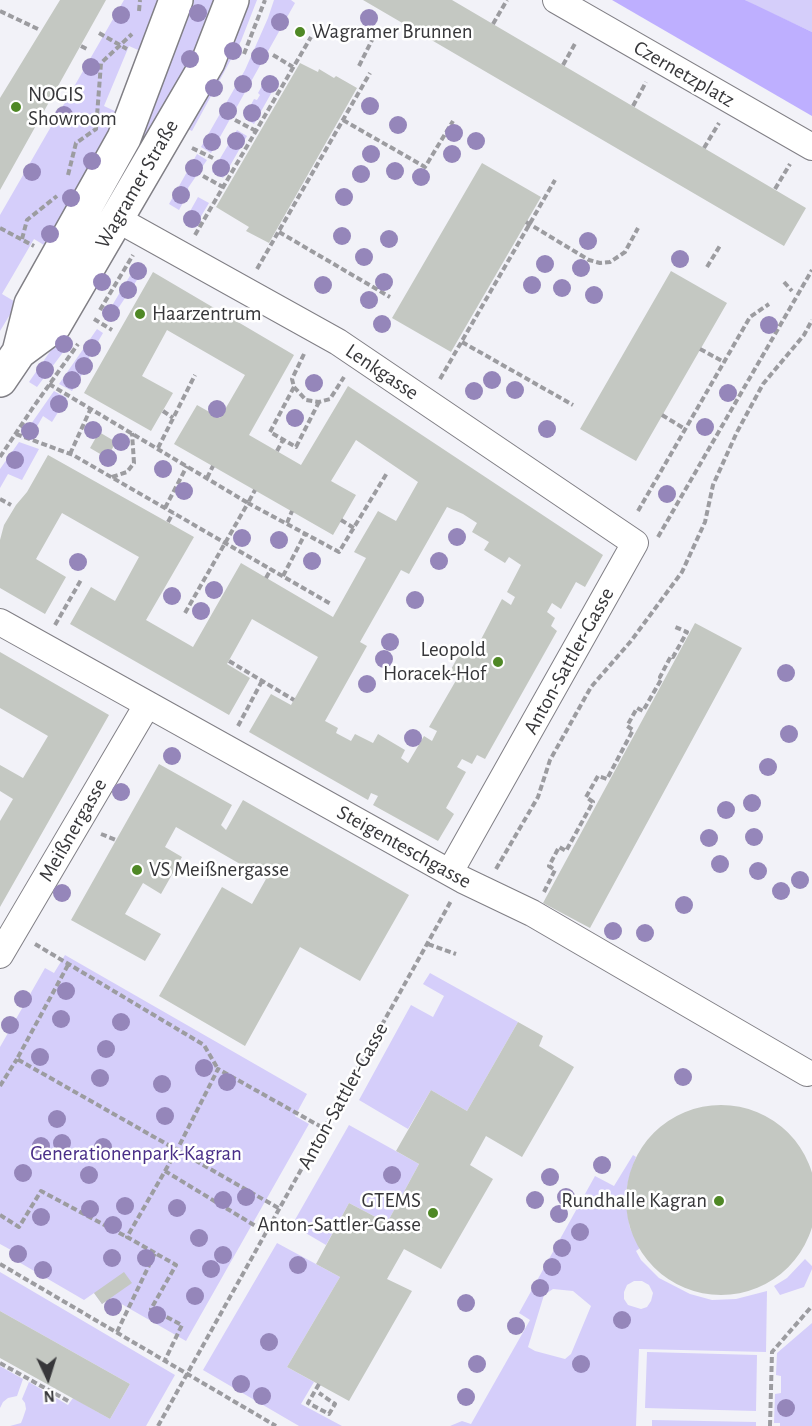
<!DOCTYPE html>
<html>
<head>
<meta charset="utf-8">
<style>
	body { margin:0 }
	#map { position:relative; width:812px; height:1426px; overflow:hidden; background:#f2f2f8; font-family:"Alegreya Sans",sans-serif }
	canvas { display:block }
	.north { position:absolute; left:18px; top:1348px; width:60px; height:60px; -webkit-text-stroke:4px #fff; paint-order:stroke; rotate:176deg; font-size:16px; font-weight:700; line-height:24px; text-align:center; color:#37373a }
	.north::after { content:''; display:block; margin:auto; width:21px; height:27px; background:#37373a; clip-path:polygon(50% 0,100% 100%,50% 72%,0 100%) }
</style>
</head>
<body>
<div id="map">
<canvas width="812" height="1426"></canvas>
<div class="north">N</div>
</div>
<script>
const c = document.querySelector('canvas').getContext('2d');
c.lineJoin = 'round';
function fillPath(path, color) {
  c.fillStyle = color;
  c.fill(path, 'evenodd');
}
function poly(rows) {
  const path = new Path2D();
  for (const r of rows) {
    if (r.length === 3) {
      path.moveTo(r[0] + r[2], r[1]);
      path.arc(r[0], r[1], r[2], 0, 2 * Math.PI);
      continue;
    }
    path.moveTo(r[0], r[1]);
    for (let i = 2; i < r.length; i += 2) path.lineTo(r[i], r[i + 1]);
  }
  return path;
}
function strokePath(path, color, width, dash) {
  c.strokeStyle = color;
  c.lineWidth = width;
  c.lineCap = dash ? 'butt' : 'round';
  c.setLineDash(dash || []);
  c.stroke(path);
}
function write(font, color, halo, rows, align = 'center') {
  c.font = font + ' "Alegreya Sans",sans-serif';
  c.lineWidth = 5;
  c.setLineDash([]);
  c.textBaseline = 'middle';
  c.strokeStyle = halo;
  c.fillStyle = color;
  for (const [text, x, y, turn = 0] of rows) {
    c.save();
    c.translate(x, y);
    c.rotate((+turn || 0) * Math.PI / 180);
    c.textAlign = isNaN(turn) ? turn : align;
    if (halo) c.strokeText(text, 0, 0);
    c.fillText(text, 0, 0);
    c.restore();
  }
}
const green = poly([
	[124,0,163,0,145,53,129,46,104,106,119,113,49,248,34,239,2,294,17,303,0,331,0,215],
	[189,0,216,0,208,26,119,194,111,189],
	[250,0,257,0,241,41,192,131,184,127,240,24],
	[274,0,291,0,295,3,211,153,201,147,245,70,268,18],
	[745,0,812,0,812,32,756,6],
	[268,75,278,81,254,124,244,118,254,99,257,100,260,95,258,93],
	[237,130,247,136,223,178,212,172],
	[197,154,207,160,188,188,189,192,179,210,169,204],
	[198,197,209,203,194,228,184,222],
	[137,264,145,268,109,322,104,319],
	[97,329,103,333,89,357,90,361,72,391,59,384],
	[63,338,70,343,37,387,29,382,58,340],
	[54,391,67,398,52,422,43,416,31,437,24,434],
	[19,442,39,449,22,480,8,474,0,488,0,469],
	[65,955,307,1094,295,1116,309,1124,186,1341,111,1298,102,1304,94,1293,84,1300,17,1261,20,1255,0,1244,0,1047,45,968,54,973],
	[430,973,518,1022,467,1111,431,1090,408,1129,359,1100,411,1005,433,1017,444,996,423,984],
	[349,1125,419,1164,387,1223,349,1203,326,1245,292,1225],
	[633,1155,636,1157,630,1174,626,1192,627,1210,630,1228,640,1248,636,1251,641,1260,659,1278,690,1294,712,1300,736,1299,767,1291,766,1352,639,1349,636,1426,450,1426,462,1421,471,1424,530,1320,519,1313,595,1176,614,1186],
	[634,1281,642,1281,649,1285,653,1293,651,1301,647,1307,641,1309,628,1305,624,1299,624,1292,627,1285],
	[553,1289,573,1291,591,1306,571,1354,565,1359,535,1351,528,1347,544,1295],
	[277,1243,340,1277,287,1367,314,1382,301,1404,342,1426,299,1426,203,1370],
	[805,1259,812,1266,812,1269,804,1287,780,1295,774,1286,787,1278],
	[0,1272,175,1375,146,1426,10,1426,21,1423,23,1418,26,1409,25,1403,22,1399,29,1382,68,1405,73,1398,110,1419,130,1384,0,1311],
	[812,1323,812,1426,780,1426,780,1423,774,1423,775,1394,781,1393,781,1376,776,1375,777,1353],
	[647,1352,757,1355,756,1411,645,1408],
	[0,1366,23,1379,17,1396,8,1398,3,1402,0,1408],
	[652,1420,756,1422,756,1426,652,1426]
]);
const forest = poly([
	[612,0,745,0,812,32,812,116]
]);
const building = poly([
	[60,0,106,0,0,190,0,98],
	[363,0,452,0,806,208,784,246],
	[300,63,318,72,319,69,334,78,336,76,357,88,269,243,246,231,249,227,216,207],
	[482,163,541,197,451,352,392,318],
	[671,271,727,303,636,461,580,429],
	[153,272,294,355,249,435,301,465,348,386,603,555,585,587,576,582,561,609,552,603,547,612,555,618,551,626,557,631,485,759,477,755,472,764,462,759,457,767,466,772,446,808,454,814,438,841,373,805,378,796,371,793,368,800,249,732,271,694,291,705,318,657,252,619,227,664,250,678,229,715,70,624,91,587,115,601,139,557,62,513,36,559,66,577,45,614,0,588,0,540,4,525,16,505,27,492,48,455,194,537,146,620,193,647,241,563,333,617,366,558,354,552,378,511,396,521,418,482,356,440,331,481,356,495,333,535,174,444,197,405,220,418,245,375,167,330,142,376,173,393,151,431,84,393],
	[447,507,463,514,477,523,472,532,489,542,484,550,505,563,509,557,521,565,507,592,515,597,511,605,502,599,475,651,465,644,449,673,458,677,429,727,437,731,432,741,424,736,408,763,401,758,405,750,378,734,373,743,355,734,351,741,336,733,338,728,325,721,367,646,360,642,401,570,409,574],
	[99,432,116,442,107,458,90,448],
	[695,623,742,648,590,928,543,903],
	[0,652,109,715,0,907,0,821,13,799,0,791,0,765,23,778,48,736,0,708],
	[159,764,232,805,221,825,226,830,243,800,409,895,360,981,300,947,245,1046,159,996,222,887,252,904,266,879,176,827,165,847,182,857,161,894,143,883,125,914,161,934,145,961,71,920],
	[518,1022,543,1036,539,1046,574,1067,522,1157,486,1136,470,1165,493,1179,441,1269,404,1249,387,1279,412,1291,349,1401,287,1367,340,1277,316,1264,349,1203,387,1223,419,1164,396,1151,431,1090,467,1111],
	[721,1200,95],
	[124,1272,132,1283,102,1304,94,1293],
	[0,1311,130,1384,110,1419,0,1358]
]);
const path = poly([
	[0,11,40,30],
	[139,11,140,0],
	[493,24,507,0],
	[99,33,127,49],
	[81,46,89,50],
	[244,54,265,0],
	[273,55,293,67],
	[563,65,576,42],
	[359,66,373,38],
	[633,106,646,82],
	[235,120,256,131],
	[343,120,425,167,453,121],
	[192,148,213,158],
	[704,148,719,123],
	[68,175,76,143,96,129,101,63,132,34],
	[203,176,223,187],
	[775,189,790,164],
	[526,222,589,260,600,263,610,262,625,252,638,228],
	[0,228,34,246],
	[279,232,390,297],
	[195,235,311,37],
	[22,239,27,220,57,196],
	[707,267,721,244],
	[257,269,370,73],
	[784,282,792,291],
	[100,310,133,255],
	[94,319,112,330],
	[462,342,573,405],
	[700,349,724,362],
	[304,354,292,379,294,387,306,400,319,402,330,399,344,377],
	[440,379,555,180],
	[49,384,248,503,255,490],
	[294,387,270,432,296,447,319,402],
	[163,411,173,418],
	[662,415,685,429],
	[16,434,73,455,331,604],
	[158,448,195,375],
	[277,451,283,440],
	[70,454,91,408],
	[0,457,32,409,78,344],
	[112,477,127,472,134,463,132,433],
	[207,478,213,466],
	[0,499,11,505],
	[165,508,187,466],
	[638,511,750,317,769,304],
	[341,520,354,528],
	[168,522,173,513],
	[287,523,292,511],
	[658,537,812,270],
	[283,576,305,534],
	[266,578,271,569],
	[185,613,248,503,339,552,387,473],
	[55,625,81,580],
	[229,661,294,700],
	[238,726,262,681],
	[101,834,116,840],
	[496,869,538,797,550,760,591,687,631,641,682,572,705,522,713,485,737,432,763,384,804,335,812,320],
	[544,892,555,870,549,866,559,847,566,851,593,802,586,797,598,776,607,779,633,730,627,726,637,708,643,711,662,678,660,677,671,656,673,657,687,632,673,626],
	[35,944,204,1045,218,1069],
	[428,944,456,954],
	[68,965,17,1059,177,1150,218,1069,325,1129],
	[0,1086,17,1059],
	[165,1171,177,1150,280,1209],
	[0,1215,19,1227,41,1191,127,1237],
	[155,1253,127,1237,165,1171,267,1233],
	[0,1264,276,1426],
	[117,1332,155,1253,176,1265,151,1309,182,1325,165,1360],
	[0,1363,70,1402],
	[319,1384,308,1403,329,1414,335,1404,319,1393],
	[158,1426,451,901],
	[770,1426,772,1352,812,1306]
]);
const minor = poly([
	[556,0,812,147],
	[117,219,338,342,635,543,450,872],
	[0,622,463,880,532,913,807,1073],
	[0,955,147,705]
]);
const primary = poly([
	[19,352,54,326,208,62,232,0],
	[0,380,19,352,31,304,124,138,176,0]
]);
const trees = [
	[198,13],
	[121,15],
	[369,18],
	[280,22],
	[233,51],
	[260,56],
	[190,59],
	[91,67],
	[243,84],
	[270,84],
	[214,88],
	[370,106],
	[228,111],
	[252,113],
	[64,115],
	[398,125],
	[454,133],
	[236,141],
	[476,141],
	[212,142],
	[371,154],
	[452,154],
	[92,161],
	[194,168],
	[221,168],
	[395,171],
	[32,172],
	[361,174],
	[421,177],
	[181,195],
	[344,197],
	[71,198],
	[192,219],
	[50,234],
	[342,236],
	[389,239],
	[588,241],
	[364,257],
	[680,259],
	[545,264],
	[581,268],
	[138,271],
	[102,282],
	[384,282],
	[323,285],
	[532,285],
	[562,288],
	[128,290],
	[594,295],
	[369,300],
	[111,313],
	[382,324],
	[769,325],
	[64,344],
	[92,348],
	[84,366],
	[45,370],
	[72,380],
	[492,380],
	[314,383],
	[515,390],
	[474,391],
	[728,393],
	[59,404],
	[217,409],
	[295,418],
	[705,427],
	[547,429],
	[93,430],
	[30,431],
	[121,442],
	[108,458],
	[15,460],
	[163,469],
	[184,491],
	[667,494],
	[457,537],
	[242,538],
	[279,540],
	[312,561],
	[439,561],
	[78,562],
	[214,590],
	[172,596],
	[415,600],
	[201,611],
	[390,642],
	[384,659],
	[786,673],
	[367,684],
	[789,734],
	[413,738],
	[172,756],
	[768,767],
	[121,792],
	[752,803],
	[726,810],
	[754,837],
	[709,838],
	[720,864],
	[758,871],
	[800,880],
	[781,891],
	[62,893],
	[684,905],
	[613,931],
	[645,933],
	[66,991],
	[23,999],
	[61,1019],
	[121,1022],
	[10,1025],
	[106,1049],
	[40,1057],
	[204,1068],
	[683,1077],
	[100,1078],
	[227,1082],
	[162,1084],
	[165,1116],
	[57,1119],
	[62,1143],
	[41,1146],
	[103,1147],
	[602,1165],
	[23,1173],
	[89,1175],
	[392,1175],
	[550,1177],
	[246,1197],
	[566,1197],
	[223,1200],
	[535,1200],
	[125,1206],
	[177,1208],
	[90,1209],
	[559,1214],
	[41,1217],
	[113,1225],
	[580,1232],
	[199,1238],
	[562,1248],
	[18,1254],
	[223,1255],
	[112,1258],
	[146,1258],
	[298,1265],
	[552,1267],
	[211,1269],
	[43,1270],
	[540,1288],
	[195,1296],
	[466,1303],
	[113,1307],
	[157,1315],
	[622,1320],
	[516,1326],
	[269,1342],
	[477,1364],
	[581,1364],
	[241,1384],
	[262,1396],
	[466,1397],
	[786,1408]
];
const markers = [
	[300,32,6,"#4f8825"],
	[16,107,6,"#4f8825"],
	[140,314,6,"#4f8825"],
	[498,662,6,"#4f8825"],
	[137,870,6,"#4f8825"],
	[719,1201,6,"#4f8825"],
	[433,1213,6,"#4f8825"]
];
const poiNames = [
	["Wagramer Brunnen",312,32],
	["NOGIS",28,95],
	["Showroom",28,119],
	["Haarzentrum",152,314],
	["Leopold",486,650,"right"],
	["Horacek-Hof",486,674,"right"],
	["VS Meißnergasse",149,870],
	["GTEMS",421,1201,"right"],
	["Anton-Sattler-Gasse",421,1225,"right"],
	["Rundhalle Kagran",707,1201,"right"]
];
const streetNames = [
	["Czernetzplatz",684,74,30],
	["Wagramer Straße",137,184,-60],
	["Lenkgasse",382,372,34],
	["Anton-Sattler-Gasse",569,661,-61],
	["Meißnergasse",73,830,-60],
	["Steigenteschgasse",404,847,29],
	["Anton-Sattler-Gasse",343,1096,-61]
];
const parkNames = [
	["Generationenpark-Kagran",136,1154]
];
fillPath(green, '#d5cefa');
fillPath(forest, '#beafff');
fillPath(building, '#c4c8c2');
strokePath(minor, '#807f85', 28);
strokePath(primary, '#807f85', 36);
strokePath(path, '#9c9ca0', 4, [6, 3]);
strokePath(minor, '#fff', 26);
strokePath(primary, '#fff', 33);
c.fillStyle = '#9586ba';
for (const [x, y] of trees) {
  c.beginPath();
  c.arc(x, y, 9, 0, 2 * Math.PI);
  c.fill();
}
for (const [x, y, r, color] of markers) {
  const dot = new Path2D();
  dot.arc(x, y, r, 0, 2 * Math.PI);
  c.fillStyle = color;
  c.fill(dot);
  strokePath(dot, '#fff', 2);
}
write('21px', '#37373a', '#fff', poiNames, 'left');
write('21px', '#37373a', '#fff', streetNames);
write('21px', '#492e88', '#fff', parkNames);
</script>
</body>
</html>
